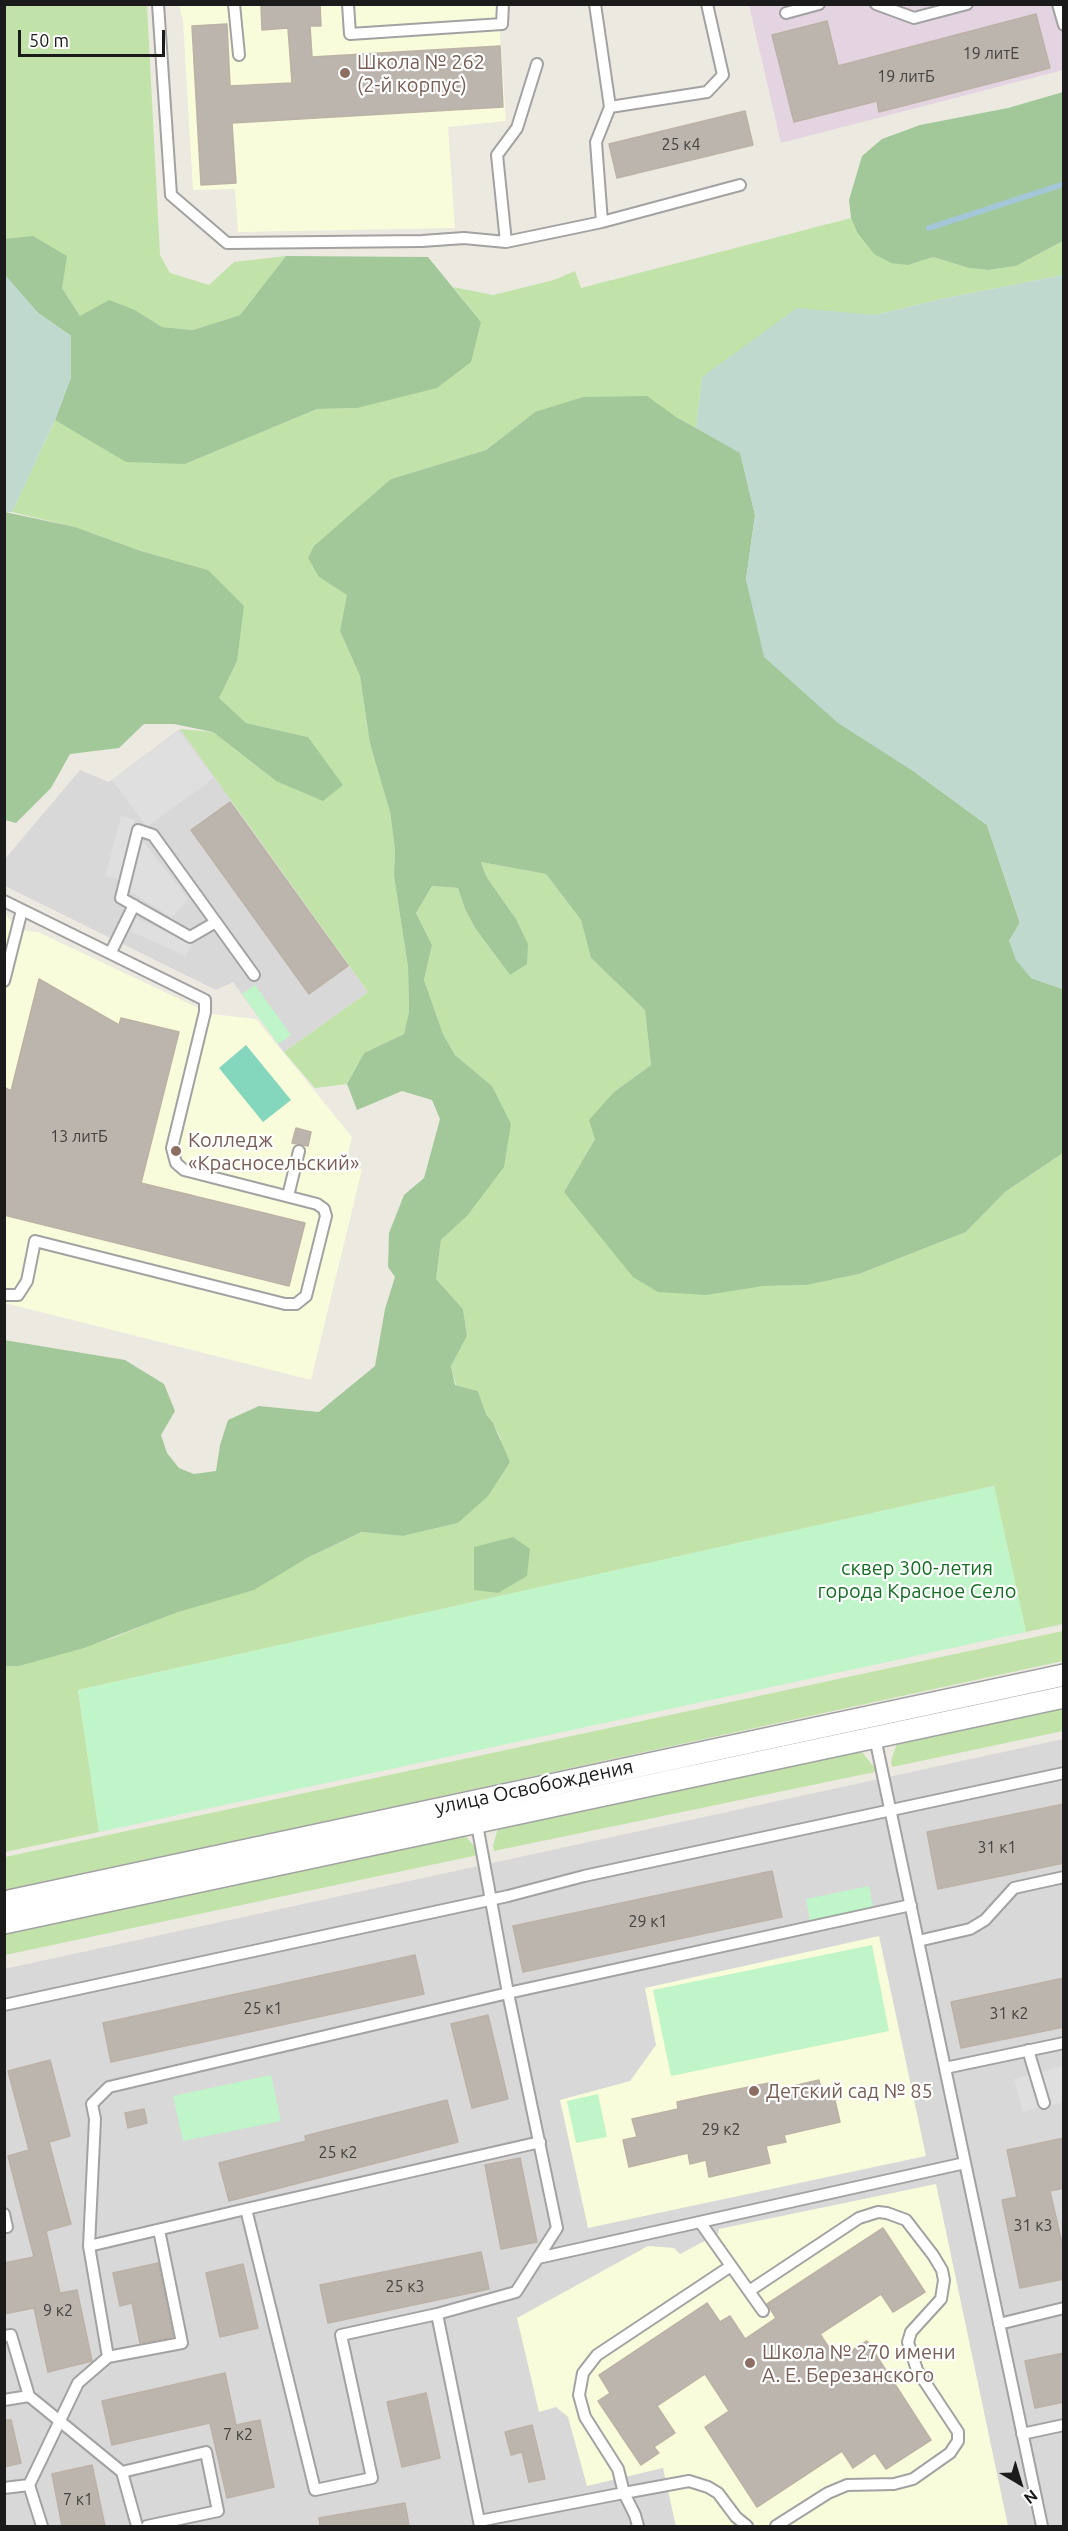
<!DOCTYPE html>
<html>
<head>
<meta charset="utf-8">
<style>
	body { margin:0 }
	#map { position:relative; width:1068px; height:2531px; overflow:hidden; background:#ece9e1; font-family:Ubuntu,sans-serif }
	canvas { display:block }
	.frame { position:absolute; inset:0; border:6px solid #1b1b1b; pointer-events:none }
	.north { position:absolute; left:990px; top:2453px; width:60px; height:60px; -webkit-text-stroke:4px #fff; paint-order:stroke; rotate:142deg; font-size:16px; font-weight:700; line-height:24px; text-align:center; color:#1b1b1b }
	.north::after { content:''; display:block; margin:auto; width:21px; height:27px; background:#1b1b1b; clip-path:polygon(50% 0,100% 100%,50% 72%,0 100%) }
	.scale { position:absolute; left:18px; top:30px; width:147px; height:27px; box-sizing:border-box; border:3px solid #1b1b1b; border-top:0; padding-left:8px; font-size:18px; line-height:21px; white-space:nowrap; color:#1b1b1b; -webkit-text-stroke:4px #fff; paint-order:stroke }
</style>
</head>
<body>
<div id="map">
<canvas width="1068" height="2531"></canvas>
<div class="frame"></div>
<div class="north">N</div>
<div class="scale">50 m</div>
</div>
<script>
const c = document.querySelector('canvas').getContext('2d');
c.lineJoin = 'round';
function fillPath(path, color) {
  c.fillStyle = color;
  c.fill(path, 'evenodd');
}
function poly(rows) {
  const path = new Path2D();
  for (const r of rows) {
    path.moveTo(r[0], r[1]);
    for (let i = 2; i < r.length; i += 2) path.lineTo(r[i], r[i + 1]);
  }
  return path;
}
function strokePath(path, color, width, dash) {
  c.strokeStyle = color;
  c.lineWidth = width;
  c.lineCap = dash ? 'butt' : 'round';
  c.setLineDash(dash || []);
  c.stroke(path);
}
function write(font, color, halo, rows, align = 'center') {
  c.font = font + ' Ubuntu,sans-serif';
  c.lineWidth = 4.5;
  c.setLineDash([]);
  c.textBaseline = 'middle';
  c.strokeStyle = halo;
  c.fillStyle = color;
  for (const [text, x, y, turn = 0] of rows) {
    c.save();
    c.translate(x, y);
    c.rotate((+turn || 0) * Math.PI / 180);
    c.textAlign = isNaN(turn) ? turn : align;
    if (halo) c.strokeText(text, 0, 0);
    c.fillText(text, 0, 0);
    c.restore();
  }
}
const residential = poly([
	[180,729,368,992,284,1052,233,982,216,990,5,886,5,859,80,770,109,782],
	[1063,1739,1063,2526,5,2526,4,1969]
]);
const industrial = poly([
	[749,5,1063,5,1063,70,781,143]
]);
const education = poly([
	[179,5,498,5,506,121,448,127,455,228,238,232,235,189,193,190,183,21],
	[4,911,14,926,26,931,38,932,211,1014,256,1019,352,1137,345,1165,362,1169,311,1380,5,1303],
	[879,1936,926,2156,588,2228,560,2100,630,2081,656,2045,645,1988],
	[936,2184,1008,2526,676,2526,663,2468,587,2486,568,2417,556,2407,539,2412,517,2318,648,2246,674,2248,680,2254,718,2234,719,2229]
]);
const grass = poly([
	[5,5,147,5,160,255,170,273,209,285,234,262,286,256,240,315,193,330,162,327,135,310,80,316,62,288,5,239],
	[851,218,857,232,908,265,933,257,969,268,988,270,1016,266,1063,241,1063,275,941,299,875,315,838,313,702,377,696,428,676,417,535,412,486,450,391,479,319,577,348,595,340,631,360,676,370,744,390,812,395,849,394,876,408,967,409,1011,404,1034,364,1053,347,1084,315,1088,284,1052,368,992,180,729,213,732,276,781,308,737,246,723,218,698,237,661,208,570,141,551,75,527,12,512,55,420,80,433,185,464,317,409,357,408,481,322,453,287,493,295,554,280,575,271,581,288],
	[481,862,546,874,581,920,591,958,645,1010,651,1065,614,1092,595,1139,564,1192,763,1286,807,1285,859,1274,966,1232,1005,1192,1063,1153,1063,1624,1026,1632,994,1486,78,1690,99,1832,5,1852,5,1666,19,1666,113,1638,307,1558,363,1532,403,1536,458,1523,501,1439,493,1423,486,1414,478,1391,456,1385,451,1366,467,1336,463,1309,436,1279,441,1240,467,1216,492,1086,455,1055,443,1034,424,980,432,945,416,913,432,886,458,888,465,909,475,928,510,975,516,919,486,876],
	[474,1547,498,1593,474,1589],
	[1063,1631,1063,1661,5,1891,5,1857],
	[1063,1708,1063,1731,892,1767,891,1761,897,1743],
	[861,1751,874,1767,875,1772,494,1851,493,1846,498,1828],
	[465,1836,477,1849,478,1855,5,1955,4,1932]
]);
const forest = poly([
	[1063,92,1063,241,1016,266,988,270,969,268,933,257,908,265,891,263,874,254,857,232,851,218,849,200,862,156,882,139,920,125,1008,108],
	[33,236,67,256,62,288,80,316,109,300,135,310,162,327,193,330,240,315,286,256,428,257,481,322,471,362,437,388,357,408,317,409,185,464,126,462,55,420,71,377,71,336,38,313,6,277,5,277,5,239],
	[647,396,676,417,740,452,755,515,746,580,916,773,987,825,1020,923,1009,941,1031,978,1063,989,1063,1153,1005,1192,966,1232,859,1274,807,1285,763,1286,706,1295,658,1292,633,1277,564,1192,595,1139,589,1120,614,1092,651,1065,645,1010,591,958,581,920,546,874,481,862,486,876,516,919,528,944,527,964,510,975,475,928,465,909,458,888,432,886,416,913,432,945,424,980,443,1034,455,1055,492,1086,511,1124,504,1167,467,1216,441,1240,436,1279,463,1309,467,1336,451,1366,455,1385,478,1391,486,1414,493,1423,510,1462,488,1496,458,1523,403,1536,362,1532,307,1558,254,1590,178,1612,84,1648,19,1666,5,1666,4,1340,125,1360,164,1384,175,1411,161,1435,167,1453,179,1468,194,1474,216,1471,220,1445,228,1420,259,1406,319,1412,375,1366,385,1309,395,1277,388,1267,389,1233,404,1195,424,1178,440,1119,432,1100,402,1091,357,1110,347,1084,364,1053,404,1034,409,1011,408,967,394,876,395,849,390,812,370,744,360,676,340,631,347,595,319,577,308,558,314,546,391,479,486,450,535,412,583,397],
	[5,512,75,527,141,551,208,570,244,606,237,661,219,698,246,723,308,737,343,785,323,801,276,781,213,732,174,724,144,724,119,748,70,754,51,788,16,823,5,820],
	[513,1537,530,1549,527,1576,498,1593,474,1590,474,1547]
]);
const wetland = poly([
	[1063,275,1064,275,1063,989,1031,978,1016,960,1009,941,1020,922,987,825,916,773,838,723,764,657,746,580,755,515,740,453,696,428,702,377,797,308,875,315,941,299],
	[6,276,38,313,71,336,71,377,55,420,12,512,4,512]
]);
const park = poly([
	[255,985,291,1035,278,1044,242,994],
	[994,1486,1026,1632,99,1832,78,1690],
	[869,1886,873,1908,810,1921,806,1899],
	[872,1945,889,2031,671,2076,653,1990],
	[271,2075,281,2121,183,2141,173,2096],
	[598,2094,607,2137,576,2143,567,2101]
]);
const pitch = poly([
	[246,1045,291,1100,263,1122,219,1068]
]);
const parking = poly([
	[179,731,214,778,147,827,112,780],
	[121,816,135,820,119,879,105,876],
	[143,841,188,899,172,918,128,890],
	[136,918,192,943,186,956,130,931],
	[1063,2066,1063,2102,1023,2112,1014,2079]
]);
const stream = poly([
	[929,228,1064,184]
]);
const building = poly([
	[261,4,320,4,321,26,310,26,312,57,500,46,503,107,232,123,236,183,201,185,192,26,227,24,230,86,292,83,288,28,262,30,261,4],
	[1036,14,1050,68,879,112,877,101,794,122,772,35,827,21,838,66,1036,14],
	[745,111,753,145,617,178,609,144,745,111],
	[230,802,348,966,309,994,191,830,230,802],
	[39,979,119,1025,121,1018,179,1032,141,1183,305,1223,289,1286,4,1215,4,1087,11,1091,39,979],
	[296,1128,311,1132,308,1146,292,1143,296,1128],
	[1064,1804,1064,1863,938,1889,927,1832,1064,1804],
	[772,1871,782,1917,523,1972,513,1926,772,1871],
	[415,1955,424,1994,111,2062,103,2023,415,1955],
	[1064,1978,1064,2027,961,2048,951,2002,1064,1978],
	[488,2015,508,2099,472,2108,451,2024,488,2015],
	[50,2060,70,2136,49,2142,71,2224,46,2231,60,2293,77,2290,92,2361,48,2372,34,2308,4,2314,4,2263,34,2257,8,2156,29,2150,8,2071,50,2060],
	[819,2080,823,2098,834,2096,840,2122,784,2135,786,2142,766,2146,770,2163,709,2177,706,2160,690,2164,688,2153,629,2167,623,2140,637,2137,632,2119,678,2109,677,2102,709,2095,769,2083,771,2091,819,2080],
	[447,2100,458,2142,229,2201,219,2163,306,2141,305,2136,447,2100],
	[144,2109,147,2123,128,2128,125,2113,144,2109],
	[1064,2138,1064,2188,1050,2191,1064,2252,1064,2279,1020,2288,1002,2200,1017,2197,1007,2150,1064,2138],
	[520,2158,537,2242,501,2249,485,2165,520,2158],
	[883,2228,925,2292,893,2312,881,2294,820,2334,837,2360,867,2341,931,2440,886,2469,875,2453,853,2468,842,2451,757,2507,705,2427,729,2411,705,2374,657,2406,675,2433,654,2447,659,2453,641,2465,598,2401,610,2393,599,2375,707,2303,720,2322,730,2316,745,2339,776,2318,767,2304,883,2228],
	[481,2252,489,2289,328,2323,320,2285,481,2252],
	[158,2263,173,2337,140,2343,132,2303,120,2306,113,2273,158,2263],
	[243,2264,258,2328,220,2337,206,2273,243,2264],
	[1064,2353,1064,2402,1035,2408,1025,2361,1064,2353],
	[225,2373,236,2425,260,2420,274,2487,227,2498,210,2423,112,2445,102,2401,225,2373],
	[426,2393,440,2458,402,2467,387,2402,426,2393],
	[4,2420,11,2420,21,2463,4,2467,4,2420],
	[532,2425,545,2479,529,2482,522,2452,511,2455,505,2432,532,2425],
	[92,2465,105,2526,62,2526,52,2474,92,2465],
	[405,2503,409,2526,320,2526,319,2518,405,2503]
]);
const lane = poly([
	[158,4,171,195,227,243,422,241,464,238,506,242,602,222,740,185],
	[234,4,239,55],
	[348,4,350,34,502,24,503,4],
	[595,4,610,107,596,142,602,222],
	[876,4,914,18,967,4],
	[1058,4,1064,25],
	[786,13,819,4],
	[610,107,707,92,723,75,707,4],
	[506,242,497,155,517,128,537,64],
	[4,901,205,1000,205,1012,172,1148,176,1163,184,1170,317,1204,324,1209,326,1216,306,1296,296,1304,285,1304,35,1241,27,1281,18,1295,4,1295],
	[216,922,190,937,121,898,138,830,153,835,254,975],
	[111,952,134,905],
	[4,981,22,910],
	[288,1196,299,1151],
	[874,1733,1042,2526],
	[476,1819,508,1993,557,2228,516,2292,437,2314,480,2526],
	[918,1941,970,1929,985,1920,1014,1888,1064,1877],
	[4,2005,508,1896,584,1876,1064,1773],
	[1028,2050,1044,2103],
	[945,2068,1064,2043],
	[4,2214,7,2227,4,2227],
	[700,2222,763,2311],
	[89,2246,95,2119,92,2104,109,2087,508,1993,911,1905],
	[538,2258,965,2163],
	[731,2266,597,2355,583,2373,579,2395,585,2417,618,2469,624,2493,689,2481,708,2487,718,2493,736,2517,747,2526],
	[749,2291,859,2218,878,2212,887,2213,906,2220,933,2255,942,2270,944,2280,941,2299,911,2332,908,2342,917,2370,958,2432,958,2441,950,2453,913,2479,894,2484,847,2485,828,2493,776,2526],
	[437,2314,341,2335,372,2478,315,2490,246,2209,540,2142],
	[999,2324,1064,2308],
	[4,2336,11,2335,29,2396,122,2472,137,2526],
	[108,2357,89,2246,246,2209],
	[4,2400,29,2396],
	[1022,2434,1064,2425],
	[122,2472,206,2452,218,2511,147,2526],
	[4,2488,29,2485],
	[479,2521,624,2493,635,2515,638,2526],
	[42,2526,29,2485,78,2383,108,2357,182,2343,159,2230]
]);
const street = poly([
	[4,1902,1064,1675],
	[4,1923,1064,1697]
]);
const markers = [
	[345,73,6,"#8d6e63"],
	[176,1151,6,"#8d6e63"],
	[754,2091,6,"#8d6e63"],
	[750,2363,6,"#8d6e63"]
];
const numberNames = [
	["19 литЕ",991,54],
	["19 литБ",906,77],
	["25 к4",681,145],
	["13 литБ",79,1137],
	["31 к1",997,1848],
	["29 к1",648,1922],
	["25 к1",263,2009],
	["31 к2",1009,2014],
	["29 к2",721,2130],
	["25 к2",338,2153],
	["31 к3",1033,2226],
	["25 к3",405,2287],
	["9 к2",58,2311],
	["7 к2",238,2435],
	["7 к1",78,2500]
];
const educationNames = [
	["Школа № 262",357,62],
	["(2-й корпус)",357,85],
	["Колледж",188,1140],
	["«Красносельский»",188,1163],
	["Детский сад № 85",766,2091],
	["Школа № 270 имени",762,2352],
	["А. Е. Березанского",762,2375]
];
const parkNames = [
	["сквер 300-летия",917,1568],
	["города Красное Село",917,1591]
];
const streetNames = [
	["улица Освобождения",534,1787,-12]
];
fillPath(residential, '#d9d8d8');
fillPath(industrial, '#e4d3e0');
fillPath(education, '#f9fcda');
fillPath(grass, '#c1e3aa');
fillPath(forest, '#a2c899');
fillPath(wetland, '#bfd9cf');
fillPath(park, '#c0f4c9');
fillPath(pitch, '#84d6bd');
fillPath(parking, '#dfdfdf');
strokePath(stream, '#a4c7d7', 6);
fillPath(building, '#bcb5ae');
strokePath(building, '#bcb1a5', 1.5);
strokePath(lane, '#a2a2a2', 14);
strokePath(street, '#a2a2a2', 24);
strokePath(lane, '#fff', 10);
strokePath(street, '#fff', 21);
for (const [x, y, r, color] of markers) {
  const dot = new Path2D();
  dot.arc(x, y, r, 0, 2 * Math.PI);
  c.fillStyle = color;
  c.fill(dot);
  strokePath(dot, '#fff', 2);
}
write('16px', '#434240', null, numberNames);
write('20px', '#785e54', '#fff', educationNames, 'left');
write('20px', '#136f23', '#fff', parkNames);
write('20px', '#1b1b1b', '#fff', streetNames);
</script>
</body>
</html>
